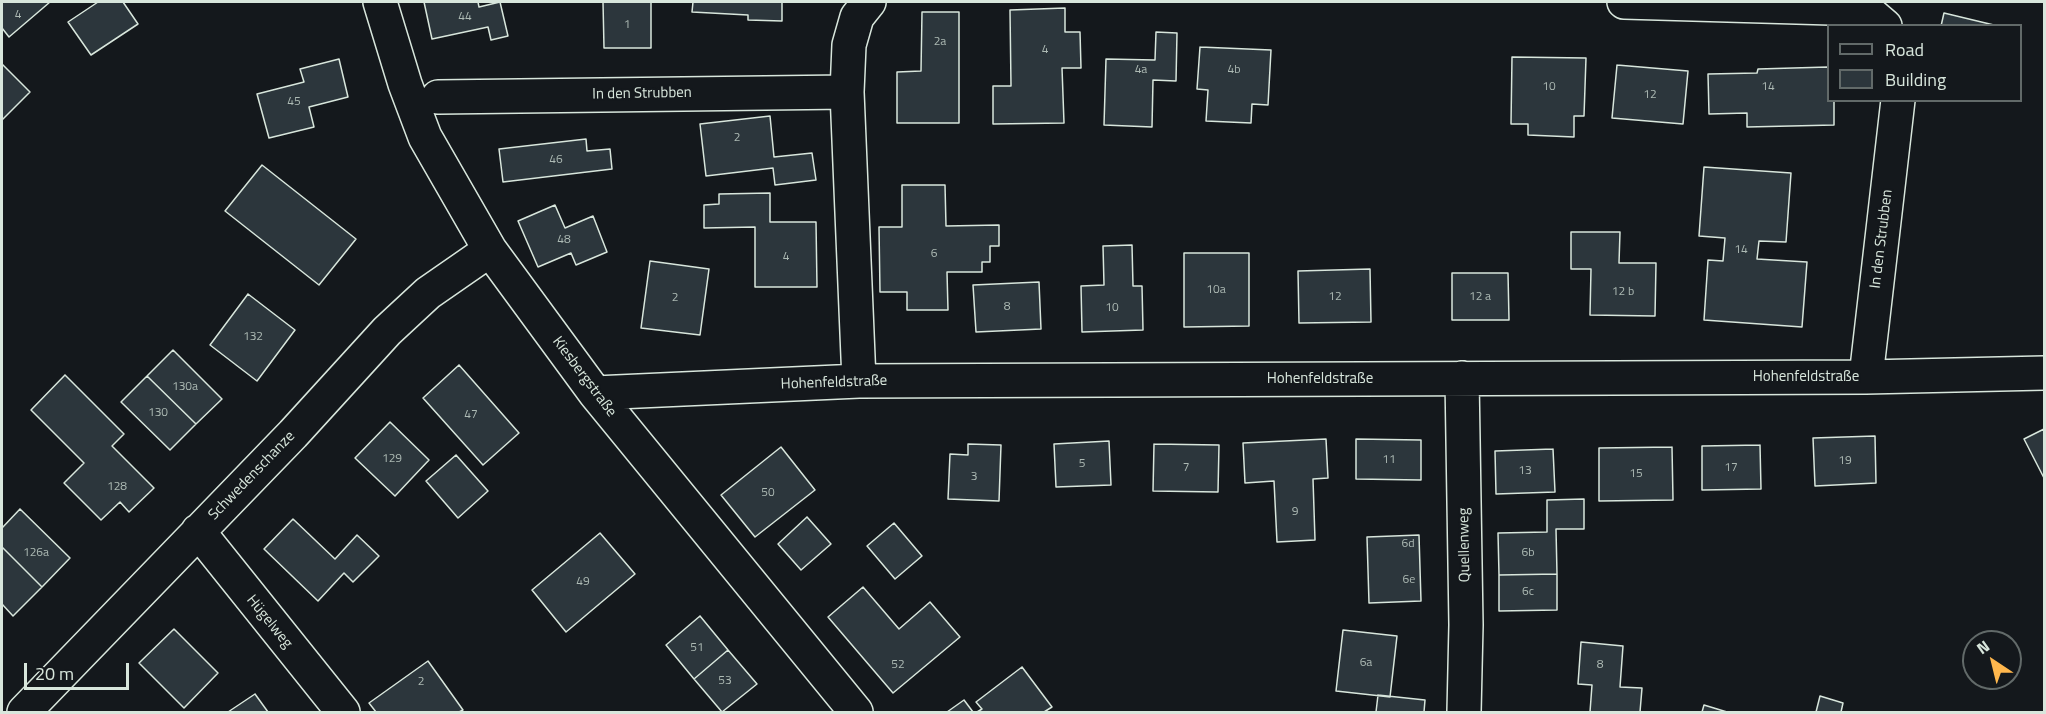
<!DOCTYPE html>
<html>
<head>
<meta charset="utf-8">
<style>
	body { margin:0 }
	#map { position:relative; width:2046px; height:714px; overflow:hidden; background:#14181c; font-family:"Titillium Web",sans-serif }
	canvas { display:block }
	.frame { position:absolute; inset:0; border:3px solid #d8e6dc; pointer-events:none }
	.legend { position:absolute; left:1827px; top:24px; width:195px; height:78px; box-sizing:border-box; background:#14181c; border:2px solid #626a69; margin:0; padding:8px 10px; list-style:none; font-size:18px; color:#d8e6dc }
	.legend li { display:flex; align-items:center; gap:12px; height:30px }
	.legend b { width:30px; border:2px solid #626a69 }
	.north { position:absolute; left:1962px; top:630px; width:60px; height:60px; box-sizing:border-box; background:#14181c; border:2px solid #626a69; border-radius:50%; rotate:325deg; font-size:16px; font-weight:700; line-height:24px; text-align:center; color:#d8e6dc }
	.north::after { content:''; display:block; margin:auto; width:21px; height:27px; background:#ffb74d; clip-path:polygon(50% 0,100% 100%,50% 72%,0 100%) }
	.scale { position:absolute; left:24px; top:663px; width:105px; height:27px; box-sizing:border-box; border:3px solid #d8e6dc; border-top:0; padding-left:8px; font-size:18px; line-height:21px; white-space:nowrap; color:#d8e6dc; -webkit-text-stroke:4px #14181c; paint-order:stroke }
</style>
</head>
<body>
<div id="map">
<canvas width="2046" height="714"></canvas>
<div class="frame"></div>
<ul class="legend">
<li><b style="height:8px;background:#14181c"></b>Road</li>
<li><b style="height:16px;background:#2c363c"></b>Building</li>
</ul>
<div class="north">N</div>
<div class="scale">20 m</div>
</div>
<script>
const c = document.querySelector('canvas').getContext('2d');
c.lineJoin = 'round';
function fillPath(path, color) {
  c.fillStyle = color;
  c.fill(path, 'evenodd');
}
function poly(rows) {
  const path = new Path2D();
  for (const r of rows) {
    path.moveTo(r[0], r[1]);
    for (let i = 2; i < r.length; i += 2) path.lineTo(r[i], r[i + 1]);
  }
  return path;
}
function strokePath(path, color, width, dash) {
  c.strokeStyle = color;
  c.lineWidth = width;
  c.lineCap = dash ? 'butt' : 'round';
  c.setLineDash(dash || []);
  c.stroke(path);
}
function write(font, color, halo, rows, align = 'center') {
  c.font = font + ' "Titillium Web",sans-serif';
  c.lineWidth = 4.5;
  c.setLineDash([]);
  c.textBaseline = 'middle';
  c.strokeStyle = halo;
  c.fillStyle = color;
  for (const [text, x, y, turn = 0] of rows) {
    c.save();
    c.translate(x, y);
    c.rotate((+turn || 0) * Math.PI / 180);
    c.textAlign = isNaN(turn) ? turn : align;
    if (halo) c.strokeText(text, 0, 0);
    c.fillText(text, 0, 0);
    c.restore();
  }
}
const building = poly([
	[2,2,50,2,9,37,2,28,2,2],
	[98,2,123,2,138,24,91,55,68,22,98,2],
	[424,2,478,2,479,7,500,2,508,36,491,40,488,27,432,39,424,2],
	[603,2,651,2,651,48,604,48,603,2],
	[693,2,782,2,782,21,748,20,748,15,692,12,693,2],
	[1065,8,1065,32,1080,32,1081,68,1062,68,1064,123,993,124,993,86,1011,86,1010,10,1065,8],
	[922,12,959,12,959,123,897,123,897,72,921,71,922,12],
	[1944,13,1998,26,1941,26,1944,13],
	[1156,32,1177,33,1176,81,1153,80,1152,127,1104,125,1106,59,1155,60,1156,32],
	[1200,47,1271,50,1268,105,1252,104,1251,123,1206,121,1208,90,1197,89,1200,47],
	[1512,57,1586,58,1584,116,1574,116,1574,137,1528,135,1528,124,1511,124,1512,57],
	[339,59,348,97,309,107,314,127,269,138,257,94,304,82,300,69,339,59],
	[2,64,30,92,2,120,2,64],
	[1617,65,1688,71,1683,124,1612,118,1617,65],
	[1828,67,1828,100,1834,100,1834,125,1747,127,1747,113,1709,114,1708,74,1757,73,1758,69,1828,67],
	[770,116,774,157,812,153,816,180,775,185,773,168,706,176,700,124,770,116],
	[586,139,587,151,610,149,612,169,503,182,499,149,586,139],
	[262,165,356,239,319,285,225,211,262,165],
	[1704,167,1791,173,1786,242,1759,241,1757,259,1807,262,1802,327,1704,320,1708,260,1723,261,1725,238,1699,236,1704,167],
	[902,185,945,185,946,226,999,225,999,246,990,246,990,262,982,262,982,272,947,272,948,310,907,310,907,292,880,292,879,227,902,227,902,185],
	[770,193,770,222,816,222,817,287,755,287,755,227,704,228,704,205,719,204,719,194,770,193],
	[555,205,565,228,593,216,607,252,576,265,571,253,538,267,518,221,555,205],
	[1571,232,1620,232,1619,263,1656,263,1655,316,1590,315,1591,269,1571,269,1571,232],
	[1132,245,1133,286,1142,286,1143,330,1082,332,1081,286,1104,285,1103,246,1132,245],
	[1184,253,1249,253,1249,326,1184,327,1184,253],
	[650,261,709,269,700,335,641,328,650,261],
	[1370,269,1371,322,1299,323,1298,271,1370,269],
	[1452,273,1508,273,1509,320,1452,320,1452,273],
	[1039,282,1041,329,976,332,973,285,1039,282],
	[248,294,295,330,257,381,210,345,248,294],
	[173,350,222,399,196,424,147,376,173,350],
	[459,365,519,433,483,465,423,398,459,365],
	[65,375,124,434,112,446,154,488,129,512,120,502,101,520,64,483,84,463,31,410,65,375],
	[147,376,196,424,170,450,121,402,147,376],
	[390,422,429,460,395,496,355,458,390,422],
	[2044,429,2044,478,2024,439,2044,429],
	[1875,436,1876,483,1815,486,1813,438,1875,436],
	[1326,439,1328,478,1313,479,1315,540,1277,542,1274,481,1245,483,1243,443,1326,439],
	[1356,439,1421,440,1421,480,1356,479,1356,439],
	[1109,441,1111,485,1056,487,1054,444,1109,441],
	[968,444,1001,445,999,501,948,499,950,454,968,455,968,444],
	[1154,444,1219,445,1218,492,1153,491,1154,444],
	[1760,445,1761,489,1702,490,1702,446,1760,445],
	[781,447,815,490,755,537,721,495,781,447],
	[1672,447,1673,500,1599,501,1599,448,1672,447],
	[1553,449,1555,492,1496,494,1495,451,1553,449],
	[456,455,488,491,458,518,426,481,456,455],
	[1584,499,1584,529,1556,529,1557,574,1499,575,1498,533,1547,532,1547,500,1584,499],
	[20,509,70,558,42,587,2,547,2,528,20,509],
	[807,517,831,544,801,570,778,544,807,517],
	[293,519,335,559,357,535,379,556,353,582,344,573,318,601,264,549,293,519],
	[894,523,922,556,895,579,867,546,894,523],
	[600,533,635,574,566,632,532,590,600,533],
	[1419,535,1421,601,1369,603,1367,537,1419,535],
	[2,547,42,587,13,616,2,604,2,547],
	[1557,574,1557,610,1499,611,1499,575,1557,574],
	[863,587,899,629,930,602,960,637,893,693,828,617,863,587],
	[700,616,728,650,694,679,666,645,700,616],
	[174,629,218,673,184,708,139,663,174,629],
	[1343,630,1397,636,1390,697,1336,691,1343,630],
	[1581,642,1623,646,1620,687,1642,688,1640,712,1590,712,1592,685,1578,684,1581,642],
	[728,650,757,684,722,712,694,679,728,650],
	[428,661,463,710,459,712,376,712,369,703,428,661],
	[1022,667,1052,707,1044,712,977,712,982,709,976,702,1022,667],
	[255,694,268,712,228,712,255,694],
	[1378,695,1425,700,1424,712,1376,712,1378,695],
	[1820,696,1843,703,1841,712,1816,712,1820,696],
	[964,700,973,712,947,712,964,700],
	[1704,705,1727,712,1702,712,1704,705]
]);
const minor = poly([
	[380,2,405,84,425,137,490,250,595,393,856,712],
	[1624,2,1831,8,1871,14,1885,26],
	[438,97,847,92],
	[1866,377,1898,100],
	[1462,378,1466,625,1464,712],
	[859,381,847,92,849,45,857,17,869,2],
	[595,393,859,381,1866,377,2044,373],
	[198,531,343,712],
	[24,712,293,434,387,331,428,293,490,250]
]);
const numberNames = [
	["4",18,15],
	["44",465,17],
	["1",627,25],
	["2a",940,42],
	["4",1045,50],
	["4a",1141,70],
	["4b",1234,70],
	["10",1549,87],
	["14",1768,87],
	["12",1650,95],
	["45",294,102],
	["2",737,138],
	["46",556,160],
	["48",564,240],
	["14",1741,250],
	["6",934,254],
	["4",786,257],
	["10a",1216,290],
	["12 b",1623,292],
	["12",1335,297],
	["12 a",1480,297],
	["2",675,298],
	["8",1007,307],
	["10",1112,308],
	["132",253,337],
	["130a",185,387],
	["130",158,413],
	["47",471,415],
	["129",392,459],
	["11",1389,460],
	["19",1845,461],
	["5",1082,464],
	["7",1186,468],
	["17",1731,468],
	["13",1525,471],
	["15",1636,474],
	["3",974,477],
	["128",117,487],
	["50",768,493],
	["9",1295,512],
	["6d",1408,544],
	["126a",36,553],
	["6b",1528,553],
	["6e",1409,580],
	["49",583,582],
	["6c",1528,592],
	["51",697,648],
	["6a",1366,663],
	["52",898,665],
	["8",1600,665],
	["53",725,681],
	["2",421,682]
];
const streetNames = [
	["In den Strubben",642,94,-1],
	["In den Strubben",1882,239,-83],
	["Kiesbergstraße",584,377,53],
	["Hohenfeldstraße",1806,377],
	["Hohenfeldstraße",1320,379],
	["Hohenfeldstraße",834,383,-2],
	["Schwedenschanze",252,476,-46],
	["Quellenweg",1465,545,-91],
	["Hügelweg",269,622,51]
];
fillPath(building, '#2c363c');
strokePath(building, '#d8e6dc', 1.5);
strokePath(minor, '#d8e6dc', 36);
strokePath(minor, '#14181c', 33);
write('12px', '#adbab4', null, numberNames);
write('15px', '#d8e6dc', '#14181c', streetNames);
</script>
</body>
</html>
